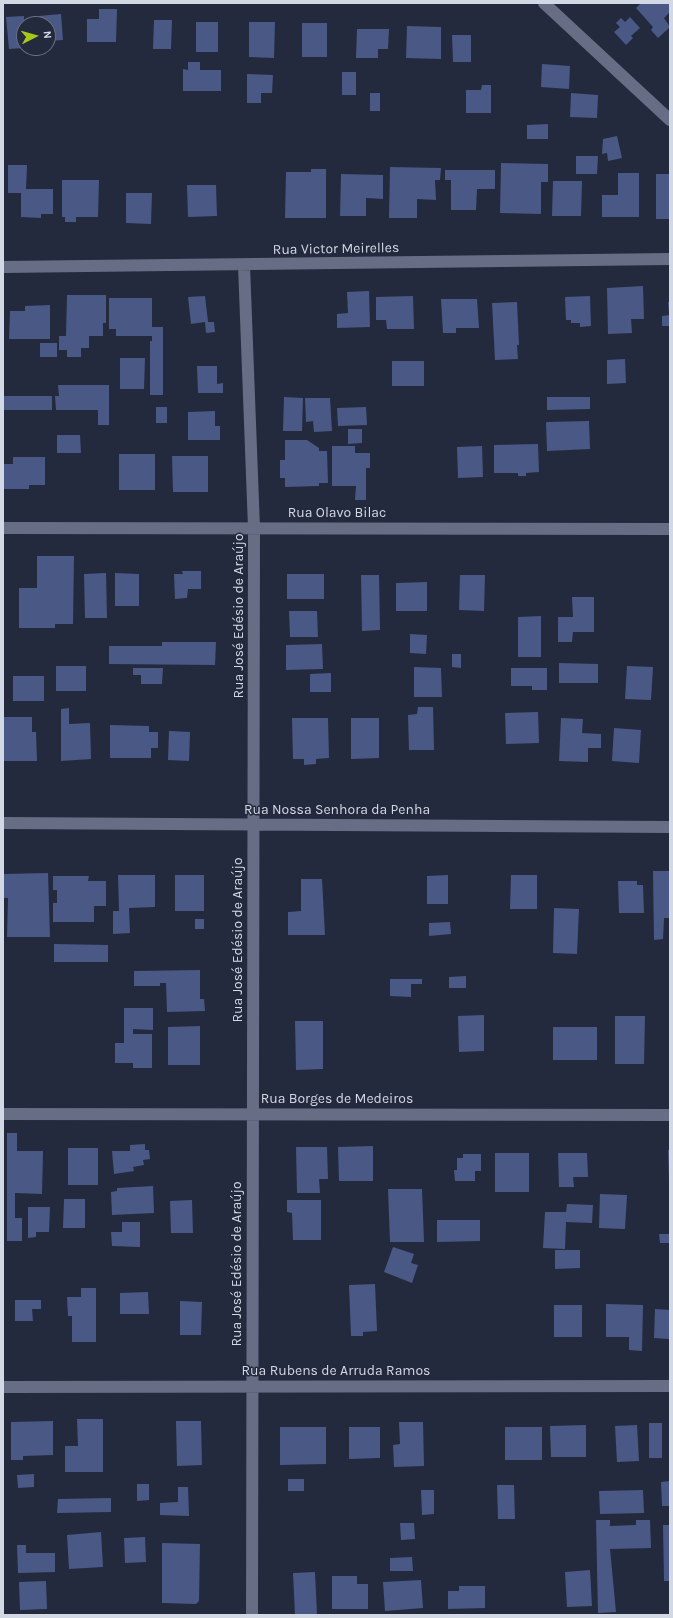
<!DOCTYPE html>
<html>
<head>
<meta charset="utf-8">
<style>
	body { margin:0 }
	#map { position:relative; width:673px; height:1618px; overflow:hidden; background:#232a3d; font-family:Karla,sans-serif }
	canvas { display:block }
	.frame { position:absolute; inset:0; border:4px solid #d3d8e5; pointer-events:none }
	.north { position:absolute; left:16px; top:16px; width:40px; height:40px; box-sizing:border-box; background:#232a3d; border:1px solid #697080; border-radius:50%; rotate:84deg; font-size:11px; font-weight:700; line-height:16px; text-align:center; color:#d3d8e5 }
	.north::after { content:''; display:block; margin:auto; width:14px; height:18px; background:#a9c71a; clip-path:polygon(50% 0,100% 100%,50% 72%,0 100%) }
</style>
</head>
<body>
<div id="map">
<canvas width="673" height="1618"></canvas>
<div class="frame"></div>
<div class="north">N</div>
</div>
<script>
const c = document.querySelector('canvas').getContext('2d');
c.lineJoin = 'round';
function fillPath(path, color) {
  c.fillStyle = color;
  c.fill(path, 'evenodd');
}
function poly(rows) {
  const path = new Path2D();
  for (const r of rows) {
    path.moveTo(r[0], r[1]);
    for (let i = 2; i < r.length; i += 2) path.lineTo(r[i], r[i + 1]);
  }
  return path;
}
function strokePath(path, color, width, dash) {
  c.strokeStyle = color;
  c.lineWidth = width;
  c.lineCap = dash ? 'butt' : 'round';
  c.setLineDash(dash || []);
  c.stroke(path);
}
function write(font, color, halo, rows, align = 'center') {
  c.font = font + ' Karla,sans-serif';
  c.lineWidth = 3;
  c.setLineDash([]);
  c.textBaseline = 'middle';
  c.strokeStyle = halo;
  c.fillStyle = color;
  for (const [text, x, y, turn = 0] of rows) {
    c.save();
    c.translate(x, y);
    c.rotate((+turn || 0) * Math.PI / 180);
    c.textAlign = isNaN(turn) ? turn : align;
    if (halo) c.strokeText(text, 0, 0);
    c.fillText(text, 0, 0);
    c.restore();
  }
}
const building = poly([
	[641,3,670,3,670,12,664,18,670,27,658,38,651,30,653,27,636,8],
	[99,9,117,9,116,42,87,42,87,19,99,19],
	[61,14,63,40,48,41,48,24,39,24,39,16],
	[24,16,24,48,9,49,6,17],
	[630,17,640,28,631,36,633,38,626,45,614,32,620,27,616,23,621,18,625,22],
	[154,20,172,20,171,49,153,49],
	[196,22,218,22,218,52,196,52],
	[249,22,275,22,274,58,249,57],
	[302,23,327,23,327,57,302,57],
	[407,26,441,27,441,59,406,58],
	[357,29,389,29,388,49,378,49,378,58,356,58],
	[452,35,471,35,471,62,453,62],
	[188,62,200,62,200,70,221,70,221,91,183,91,183,69,188,70],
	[542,64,570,66,569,89,541,87],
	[342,72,356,72,356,95,342,95],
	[247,74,273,75,272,93,261,93,261,103,247,103],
	[482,85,491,85,491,113,466,113,466,90,481,90],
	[370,93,380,93,380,111,370,111],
	[571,93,598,95,597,118,570,117],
	[548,124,548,139,527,139,527,125],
	[617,136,622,158,608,161,607,153,602,154,603,139],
	[576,156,598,156,597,174,576,174],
	[501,163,548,164,548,182,541,182,541,214,500,213],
	[8,165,27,165,26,189,53,189,53,214,41,214,41,218,21,217,21,193,8,193],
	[390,167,441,168,440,180,435,180,436,200,417,199,417,218,389,218],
	[311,169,326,169,326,218,285,218,286,172,311,172],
	[445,170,495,170,495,189,477,189,476,210,451,210,451,180,445,180],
	[618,173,639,173,639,217,602,217,602,195,618,195],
	[341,174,383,175,383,199,366,198,366,216,340,216],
	[656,174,670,174,670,219,656,219],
	[62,180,99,180,98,217,76,217,76,222,65,222,65,217,62,217],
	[553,181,582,181,581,216,552,216],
	[187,185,216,185,217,216,188,217],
	[126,193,152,193,151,224,126,223],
	[643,286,644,319,631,319,632,333,608,334,607,288],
	[369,291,370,327,337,328,337,314,348,313,347,292],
	[67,295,106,295,106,323,103,323,103,336,89,336,89,348,81,348,81,357,67,357,67,350,59,350,59,336,66,336],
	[205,296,208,322,214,322,215,332,206,333,205,322,191,324,188,297],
	[413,296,414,329,387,329,386,320,376,320,376,297],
	[590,296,591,326,580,327,580,323,571,323,571,320,566,320,565,297],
	[109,298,152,298,152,327,163,327,163,395,150,395,150,341,152,341,152,336,116,336,116,329,109,329],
	[441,299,477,299,479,328,456,328,456,333,443,333],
	[517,302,519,345,517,345,518,359,495,360,492,303],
	[668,302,670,302,670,313,669,313],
	[50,305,50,339,9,339,10,311,25,311,25,306],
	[670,315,670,326,662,326,662,316],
	[40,343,57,343,57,357,40,357],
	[120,358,145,358,144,389,120,389],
	[625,359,626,383,607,384,607,360],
	[392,361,424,361,424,386,392,386],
	[197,366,217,366,217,384,223,383,223,393,198,393],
	[58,385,109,385,109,425,98,425,98,410,56,410,55,396,59,396],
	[3,396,52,396,52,410,3,410],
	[284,397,303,398,302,431,283,431],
	[547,397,590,397,590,409,547,410],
	[305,398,330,398,332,431,314,432,313,421,306,422],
	[156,407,167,407,167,423,156,423],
	[366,407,367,425,338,426,337,408],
	[215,411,215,426,220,426,220,440,188,440,188,412],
	[589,421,590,449,547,451,546,422],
	[348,429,362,429,362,443,348,444],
	[57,435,80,435,81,453,57,453],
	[285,440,307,440,319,448,319,451,327,451,328,483,319,483,319,486,285,487,285,478,280,478,280,460,285,460],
	[538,444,539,472,526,473,526,476,518,476,518,473,494,473,494,445],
	[332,446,355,446,355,453,370,453,370,468,366,468,366,500,355,500,356,486,332,486],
	[482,446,483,477,458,478,457,447],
	[119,454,155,454,155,490,119,490],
	[172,456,208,456,208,492,173,492],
	[13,457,45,457,45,485,29,485,29,489,3,489,3,464,13,464],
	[37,556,74,556,73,624,55,624,55,628,19,628,19,588,37,588],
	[182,571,201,571,201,589,188,589,187,598,175,599,174,574,183,574],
	[106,573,107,618,85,618,84,574],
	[115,573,139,574,139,606,115,606],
	[287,574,324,574,324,599,287,599],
	[361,575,379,575,380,630,362,631],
	[460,575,485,575,484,611,459,610],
	[427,582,427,611,396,611,396,583],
	[572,597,594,597,594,632,573,632,572,642,558,642,558,617,573,617],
	[289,611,317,611,318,637,290,637],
	[541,616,541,657,518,657,518,617],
	[410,634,427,635,426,654,410,653],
	[162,642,216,642,215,665,109,664,109,646,162,646],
	[322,644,323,669,286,670,286,645],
	[452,654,461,654,461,668,452,667],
	[559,663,598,664,598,683,559,683],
	[56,666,86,666,86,691,56,691],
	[627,666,653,667,651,700,625,699],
	[414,667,441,668,442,697,414,697],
	[133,668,163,668,162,684,141,684,141,675,133,675],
	[511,668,547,668,547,690,532,690,532,686,511,686],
	[331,673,331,692,310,692,310,674],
	[13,676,44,676,44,701,13,701],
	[418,707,433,707,434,750,409,750,408,715,417,714],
	[69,708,69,724,90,723,91,759,61,761,61,709],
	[538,712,539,743,506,744,505,713],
	[3,717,32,717,32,732,36,732,37,761,3,761],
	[292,718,328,718,329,758,316,759,316,764,304,765,304,759,293,759],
	[351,718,379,718,379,758,351,759],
	[561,718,583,719,582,733,601,734,601,748,588,748,588,762,559,761],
	[110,725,149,726,149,732,158,732,158,748,151,748,151,758,110,758],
	[614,728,641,730,639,763,612,761],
	[169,731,190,732,189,761,168,760],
	[653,871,670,871,670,918,664,918,663,939,654,940],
	[48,873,50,937,7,937,8,898,3,898,3,874],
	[118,875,155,875,155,907,129,908,130,933,113,934,113,911,119,911],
	[175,875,204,875,204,911,175,911],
	[448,875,448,904,427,904,427,876],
	[511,875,537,875,537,909,510,909],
	[53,876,89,876,88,881,106,881,106,906,94,906,94,922,53,922,53,903,57,903,57,890,53,890],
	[301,879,322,879,325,935,288,935,288,912,301,911],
	[618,881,637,881,637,885,643,885,644,913,619,913],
	[554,908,579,909,577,954,553,953],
	[195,919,204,919,204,929,195,929],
	[450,922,451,934,429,936,429,923],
	[54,944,108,945,108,962,54,962],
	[200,970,200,999,204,999,205,1011,167,1012,166,983,160,983,160,986,134,986,134,971],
	[466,976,466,988,449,988,449,977],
	[390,979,422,979,422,984,411,984,411,997,390,996],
	[124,1008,153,1008,153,1030,133,1029,133,1034,152,1034,152,1068,133,1068,133,1063,115,1063,115,1043,124,1043],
	[484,1015,484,1051,459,1052,458,1016],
	[615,1016,645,1016,644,1064,615,1064],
	[295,1021,323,1021,323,1069,296,1070],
	[200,1026,200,1065,168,1065,168,1027],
	[553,1027,597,1027,597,1060,553,1060],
	[7,1133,17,1133,17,1151,43,1151,42,1194,15,1193,15,1218,22,1218,22,1241,7,1241],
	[145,1144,145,1150,149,1150,150,1159,143,1160,144,1165,133,1167,134,1171,114,1174,112,1151,130,1151,130,1145],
	[373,1146,373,1181,339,1181,338,1147],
	[296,1147,327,1147,328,1179,319,1179,320,1193,297,1193],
	[68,1148,98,1148,98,1185,68,1185],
	[668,1150,670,1150,670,1180,669,1180],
	[495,1153,529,1153,529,1192,495,1192],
	[558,1153,587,1153,588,1177,573,1177,574,1187,559,1187],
	[463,1154,481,1154,481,1171,475,1171,475,1181,455,1181,454,1170,457,1170,457,1158,463,1158],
	[153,1186,154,1213,112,1215,111,1192,117,1191,117,1188],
	[388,1189,422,1189,424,1242,390,1242],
	[600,1194,627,1195,625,1229,599,1228],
	[64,1199,85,1199,85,1228,63,1228],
	[192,1200,193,1233,171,1233,170,1201],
	[287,1200,321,1200,321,1240,293,1240,292,1213,287,1212],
	[567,1204,593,1205,592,1223,566,1222,565,1249,543,1248,545,1212,566,1212],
	[28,1207,50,1207,49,1232,36,1232,36,1237,28,1238],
	[437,1220,480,1220,480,1241,437,1242],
	[122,1222,140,1222,140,1247,112,1246,111,1232,122,1232],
	[659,1234,670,1234,670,1243,660,1243],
	[393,1247,414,1254,411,1263,418,1265,412,1283,384,1272],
	[555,1250,580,1250,580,1268,555,1269],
	[375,1284,377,1331,363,1332,363,1336,351,1336,349,1285],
	[81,1288,96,1288,96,1342,72,1342,72,1316,68,1316,67,1297,81,1297],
	[148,1292,149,1314,120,1314,120,1293],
	[15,1300,41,1300,41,1309,32,1309,33,1321,15,1321],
	[180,1301,202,1302,201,1335,180,1335],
	[606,1304,643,1305,642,1351,629,1350,629,1337,606,1337],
	[554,1305,582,1305,582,1337,554,1337],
	[655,1309,670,1310,669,1339,654,1338],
	[77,1419,103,1419,103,1472,65,1472,65,1446,78,1446],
	[53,1421,53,1455,23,1456,23,1460,11,1460,11,1422],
	[176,1421,201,1421,202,1465,177,1466],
	[399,1422,423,1422,424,1466,394,1467,393,1445,400,1444],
	[649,1423,662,1423,662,1458,649,1458],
	[586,1425,586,1457,551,1457,550,1426],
	[637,1425,639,1461,617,1462,615,1426],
	[280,1427,326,1427,326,1464,280,1465],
	[349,1427,380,1427,380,1458,349,1459],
	[505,1427,542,1427,542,1460,505,1460],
	[34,1474,34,1487,18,1488,17,1475],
	[288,1479,304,1479,304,1491,288,1491],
	[670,1481,670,1506,662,1506,661,1482],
	[137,1484,149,1484,149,1500,137,1501],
	[497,1485,514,1485,515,1519,498,1519],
	[178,1487,188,1487,189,1516,160,1515,160,1503,178,1502],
	[421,1490,434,1490,434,1514,422,1515],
	[643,1490,644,1513,600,1514,599,1491],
	[111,1498,111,1512,57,1513,58,1499],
	[596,1520,610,1520,610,1526,636,1525,636,1520,650,1520,651,1548,610,1549,616,1612,598,1613],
	[400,1523,414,1523,415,1539,401,1540],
	[663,1525,670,1525,670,1581,664,1581],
	[101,1532,103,1567,69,1569,67,1535],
	[145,1537,146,1562,125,1563,124,1538],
	[162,1543,200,1544,199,1601,196,1604,162,1603],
	[17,1545,26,1545,26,1553,55,1553,55,1572,18,1573],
	[412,1557,413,1571,390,1571,390,1558],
	[590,1570,592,1606,567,1607,565,1572],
	[315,1572,317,1615,295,1615,293,1573],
	[332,1576,357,1576,357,1584,368,1584,368,1609,332,1609],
	[421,1580,423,1608,385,1611,383,1582],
	[46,1581,47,1609,20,1610,19,1582],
	[459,1586,485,1586,485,1608,448,1609,448,1591,459,1591]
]);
const minor = poly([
	[544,3,670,120],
	[244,265,254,528,252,1615],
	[3,267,670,259],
	[3,528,670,529],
	[3,823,670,827],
	[3,1114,670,1115],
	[3,1387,670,1386]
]);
const streetNames = [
	["Rua Victor Meirelles",336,249,-1],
	["Rua Olavo Bilac",337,513],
	["Rua José Edésio de Araújo",239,616,-90],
	["Rua Nossa Senhora da Penha",337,810],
	["Rua José Edésio de Araújo",238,940,-90],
	["Rua Borges de Medeiros",337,1099],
	["Rua José Edésio de Araújo",237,1264,-90],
	["Rua Rubens de Arruda Ramos",336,1371]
];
fillPath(building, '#4a5885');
strokePath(minor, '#666d84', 12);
write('14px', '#d3d8e5', '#232a3d', streetNames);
</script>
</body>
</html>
